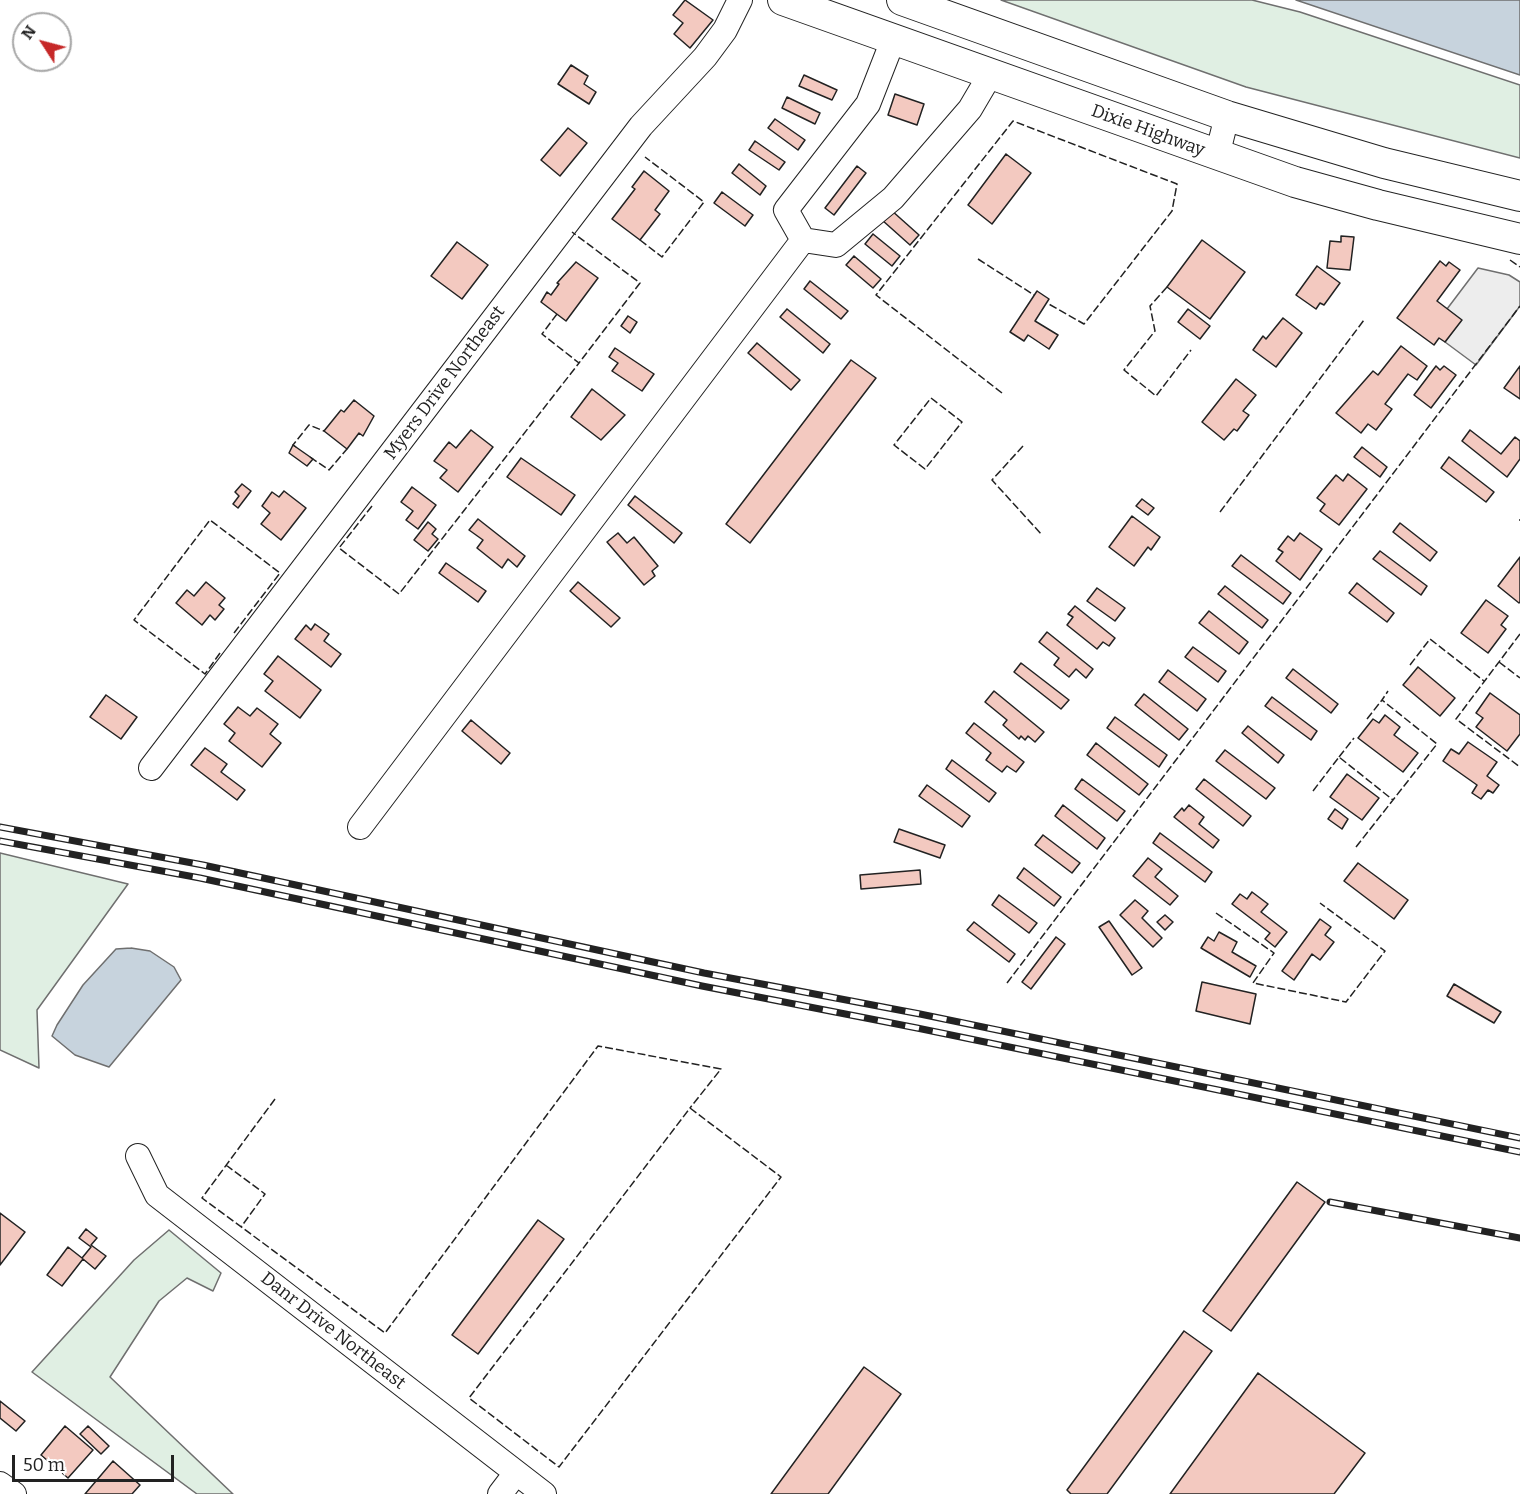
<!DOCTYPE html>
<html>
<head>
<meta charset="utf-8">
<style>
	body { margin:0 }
	#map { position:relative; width:1520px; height:1494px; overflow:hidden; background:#fff; font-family:Bitter,serif }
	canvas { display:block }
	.north { position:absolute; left:12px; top:12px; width:60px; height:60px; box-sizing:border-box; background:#fff; border:2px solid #a7a7a7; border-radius:50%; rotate:306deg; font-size:16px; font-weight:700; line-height:24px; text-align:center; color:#222 }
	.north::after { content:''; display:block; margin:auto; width:21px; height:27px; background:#c62828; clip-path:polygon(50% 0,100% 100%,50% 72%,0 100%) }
	.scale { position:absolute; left:12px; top:1455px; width:162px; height:27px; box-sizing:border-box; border:3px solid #222; border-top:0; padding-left:8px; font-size:18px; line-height:21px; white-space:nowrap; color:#222; -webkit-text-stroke:4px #fff; paint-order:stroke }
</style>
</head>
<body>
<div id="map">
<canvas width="1520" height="1494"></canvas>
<div class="north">N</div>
<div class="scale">50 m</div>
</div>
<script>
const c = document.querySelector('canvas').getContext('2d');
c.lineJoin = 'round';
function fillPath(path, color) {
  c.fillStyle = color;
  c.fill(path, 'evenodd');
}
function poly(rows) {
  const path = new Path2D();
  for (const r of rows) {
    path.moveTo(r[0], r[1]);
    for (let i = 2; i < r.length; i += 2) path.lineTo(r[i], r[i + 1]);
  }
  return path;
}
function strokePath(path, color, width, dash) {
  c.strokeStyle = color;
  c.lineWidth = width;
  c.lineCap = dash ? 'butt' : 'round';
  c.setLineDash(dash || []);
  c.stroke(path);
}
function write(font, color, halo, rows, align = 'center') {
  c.font = font + ' Bitter,serif';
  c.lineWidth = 4.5;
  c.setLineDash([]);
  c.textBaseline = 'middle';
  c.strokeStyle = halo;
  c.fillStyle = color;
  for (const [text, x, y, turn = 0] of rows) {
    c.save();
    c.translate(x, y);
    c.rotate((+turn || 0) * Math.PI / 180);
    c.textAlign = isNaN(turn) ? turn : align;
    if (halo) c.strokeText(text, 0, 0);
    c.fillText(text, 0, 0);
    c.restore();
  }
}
const green = poly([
	[1001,0,1252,0,1300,12,1520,85,1520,158,1246,87,1001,0],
	[0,853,128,884,37,1010,39,1068,0,1050,0,853],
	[169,1230,221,1273,213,1291,187,1278,159,1301,110,1377,233,1494,197,1494,32,1372,134,1260,169,1230]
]);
const parking = poly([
	[1478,268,1509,275,1520,282,1520,306,1476,365,1445,342,1461,320,1447,309,1478,268]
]);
const water = poly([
	[1296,0,1520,0,1520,75,1296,0],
	[131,948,150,951,174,967,181,980,109,1067,75,1055,52,1036,57,1025,83,985,116,949,131,948]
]);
const building = poly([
	[685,0,713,20,690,48,674,34,683,23,673,15,685,0],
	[571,65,588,76,584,84,596,92,589,104,558,84,571,65],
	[804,75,837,90,832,100,799,86,804,75],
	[895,94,924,104,917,125,888,115,895,94],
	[787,97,820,113,815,124,782,108,787,97],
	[775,119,805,140,798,150,768,128,775,119],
	[568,128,587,143,560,176,541,160,568,128],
	[755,141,785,162,779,170,749,150,755,141],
	[1006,154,1031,173,992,224,968,205,1006,154],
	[739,164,766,186,760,195,732,173,739,164],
	[857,166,866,173,834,215,825,208,857,166],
	[644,171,669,191,655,210,660,214,640,240,612,219,635,189,632,187,644,171],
	[722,192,753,215,745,226,714,203,722,192],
	[891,210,919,235,910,245,882,220,891,210],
	[873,234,900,256,892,266,865,244,873,234],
	[1341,236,1354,237,1350,270,1327,268,1330,241,1341,242,1341,236],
	[1202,240,1245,272,1210,319,1167,287,1202,240],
	[457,242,488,265,462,299,431,276,457,242],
	[854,256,881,279,873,288,846,265,854,256],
	[1440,261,1446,266,1449,262,1460,270,1437,301,1462,320,1445,342,1439,338,1434,345,1397,318,1440,261],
	[576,262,598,278,566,321,541,302,547,292,551,295,559,284,557,283,576,262],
	[1317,266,1340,283,1324,305,1320,303,1316,309,1296,295,1317,266],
	[810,281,848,311,841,319,804,289,810,281],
	[1037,291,1049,299,1035,321,1058,335,1049,349,1028,335,1024,341,1010,332,1037,291],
	[787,309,830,344,823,353,780,317,787,309],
	[1188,309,1210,326,1200,339,1178,322,1188,309],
	[628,316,637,322,630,333,621,326,628,316],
	[1283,318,1302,333,1276,367,1253,350,1263,336,1266,339,1283,318],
	[757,343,800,380,791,390,748,353,757,343],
	[1401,346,1427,366,1417,380,1408,374,1385,404,1392,409,1376,430,1368,424,1361,433,1336,413,1373,371,1378,375,1401,346],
	[615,348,654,374,642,391,612,371,618,363,609,357,615,348],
	[851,360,876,378,750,543,726,524,851,360],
	[1436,366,1440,370,1444,366,1456,375,1431,408,1414,395,1436,366],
	[1520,366,1520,399,1504,388,1520,366],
	[1236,379,1256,395,1243,411,1249,415,1237,431,1234,429,1224,440,1202,422,1236,379],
	[592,389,625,415,601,440,571,417,592,389],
	[354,400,374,416,363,436,359,433,347,449,324,431,341,410,344,412,354,400],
	[471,430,493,447,458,492,440,478,447,470,434,461,449,442,456,448,471,430],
	[1470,430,1501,454,1515,437,1520,441,1520,459,1507,477,1462,441,1470,430],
	[293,445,313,459,307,466,289,453,293,445],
	[1362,447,1387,467,1380,477,1354,457,1362,447],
	[1449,457,1494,492,1486,502,1441,468,1449,457],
	[521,458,575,495,561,515,507,477,521,458],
	[1348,474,1367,489,1339,525,1320,511,1325,504,1317,498,1336,475,1343,481,1348,474],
	[242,484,251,491,238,508,233,504,239,496,235,492,242,484],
	[412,487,436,505,418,529,406,520,413,511,401,502,412,487],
	[284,491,306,508,281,540,261,524,270,513,262,506,272,492,279,497,284,491],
	[635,496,682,533,674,543,628,505,635,496],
	[1142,499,1154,508,1148,515,1136,506,1142,499],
	[1132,516,1160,537,1151,550,1148,547,1134,566,1109,547,1132,516],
	[478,519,525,556,517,567,508,559,502,568,477,548,483,540,469,530,478,519],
	[428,522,436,529,432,534,438,539,428,551,414,540,428,522],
	[1400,523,1437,552,1430,561,1393,532,1400,523],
	[618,533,627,543,634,537,658,566,652,571,655,576,644,585,607,542,618,533],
	[1300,533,1322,549,1300,580,1276,561,1283,552,1278,549,1288,536,1294,541,1300,533],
	[1380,551,1427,586,1421,595,1373,559,1380,551],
	[1241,555,1291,593,1283,604,1232,566,1241,555],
	[1520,557,1520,602,1519,603,1498,586,1520,557],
	[446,563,486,591,478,602,439,573,446,563],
	[206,582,225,598,219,605,224,609,215,620,210,615,202,625,176,603,187,590,194,596,206,582],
	[578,582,620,618,611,627,570,591,578,582],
	[1357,583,1394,613,1387,622,1349,593,1357,583],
	[1225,586,1268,620,1262,628,1218,594,1225,586],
	[1097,588,1125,608,1115,621,1087,601,1097,588],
	[1486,600,1508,616,1501,625,1506,629,1488,653,1461,633,1486,600],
	[1075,606,1115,638,1109,646,1103,642,1097,649,1067,625,1073,617,1068,614,1075,606],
	[1209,611,1248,642,1239,654,1199,623,1209,611],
	[315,624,329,634,324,641,341,654,331,667,295,639,306,625,311,630,315,624],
	[1047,632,1093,669,1086,678,1076,669,1069,677,1054,665,1059,658,1039,642,1047,632],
	[1193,647,1226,671,1218,682,1185,657,1193,647],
	[278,656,321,690,300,718,265,691,273,681,264,674,278,656],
	[1021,663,1069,700,1061,709,1014,672,1021,663],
	[1418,667,1455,698,1440,716,1403,685,1418,667],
	[1293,669,1338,704,1331,713,1286,678,1293,669],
	[1168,670,1206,699,1197,711,1159,682,1168,670],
	[994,691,1044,732,1035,742,1028,736,1025,740,1021,736,1019,739,1003,725,1007,720,985,702,994,691],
	[1490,693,1520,715,1520,734,1507,751,1476,727,1483,718,1476,713,1490,693],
	[1144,694,1188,729,1179,740,1135,705,1144,694],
	[106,695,137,717,121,739,90,717,106,695],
	[1272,697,1317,731,1311,740,1265,706,1272,697],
	[238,707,250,716,257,708,278,724,270,734,281,743,262,767,229,741,235,733,224,724,238,707],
	[1385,715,1400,727,1394,735,1418,753,1403,772,1358,738,1373,719,1379,723,1385,715],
	[1115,717,1167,755,1159,767,1107,728,1115,717],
	[471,720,510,753,501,764,462,731,471,720],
	[974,723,1024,762,1016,772,1007,766,1002,772,986,760,991,753,966,733,974,723],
	[1248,726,1284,755,1278,763,1242,733,1248,726],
	[1468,742,1497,762,1487,776,1499,785,1493,793,1488,790,1481,799,1472,793,1477,785,1443,761,1451,749,1459,754,1468,742],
	[1096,743,1148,784,1139,795,1087,755,1096,743],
	[205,748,227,764,221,772,245,790,237,800,191,765,205,748],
	[1225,750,1275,788,1266,799,1216,761,1225,750],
	[952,760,996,793,989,802,946,769,952,760],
	[1347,774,1379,798,1362,820,1330,797,1347,774],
	[1082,779,1125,811,1117,821,1075,789,1082,779],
	[1204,779,1251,816,1243,826,1196,789,1204,779],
	[927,785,970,816,962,827,919,796,927,785],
	[1063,805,1105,838,1097,849,1055,816,1063,805],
	[1189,805,1204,817,1199,824,1219,840,1213,848,1174,817,1182,808,1184,811,1189,805],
	[1335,809,1348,819,1342,829,1328,819,1335,809],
	[899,829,945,845,940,858,894,842,899,829],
	[1160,833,1212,872,1205,882,1153,843,1160,833],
	[1043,835,1080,863,1072,873,1035,845,1043,835],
	[1148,858,1162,869,1155,877,1178,896,1170,905,1133,876,1148,858],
	[1358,863,1408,900,1394,919,1344,881,1358,863],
	[1024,868,1061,897,1054,906,1017,878,1024,868],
	[920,870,921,884,861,889,860,875,920,870],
	[1252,892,1268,904,1261,912,1287,932,1275,947,1265,939,1270,933,1232,904,1240,894,1247,899,1252,892],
	[999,895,1037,923,1029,933,992,905,999,895],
	[1135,900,1148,911,1142,918,1162,938,1153,947,1120,915,1135,900],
	[1165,915,1173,922,1165,930,1157,922,1165,915],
	[1320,919,1331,927,1325,935,1334,942,1320,960,1312,954,1294,980,1282,971,1320,919],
	[1109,921,1142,968,1132,975,1099,927,1109,921],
	[974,922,1015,954,1009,962,967,930,974,922],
	[1219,932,1237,942,1232,952,1256,966,1250,977,1201,948,1208,937,1214,941,1219,932],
	[1056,937,1065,944,1031,989,1022,982,1056,937],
	[1202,982,1256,994,1250,1024,1196,1011,1202,982],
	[1454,984,1501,1012,1494,1023,1447,996,1454,984],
	[1297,1182,1325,1202,1231,1331,1203,1311,1297,1182],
	[0,1213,25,1232,0,1265,0,1213],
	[538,1220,564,1239,478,1354,452,1335,538,1220],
	[86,1229,97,1238,91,1245,106,1256,95,1269,83,1259,62,1286,47,1275,68,1247,82,1258,91,1247,79,1238,86,1229],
	[1184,1331,1212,1351,1107,1494,1071,1494,1067,1490,1184,1331],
	[864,1367,901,1394,828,1494,771,1494,864,1367],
	[1258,1373,1365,1453,1334,1494,1170,1494,1258,1373],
	[0,1401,25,1421,16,1431,0,1418,0,1401],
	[65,1426,93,1450,68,1478,41,1455,65,1426],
	[88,1426,109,1446,101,1454,80,1434,88,1426],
	[113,1461,140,1485,132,1494,85,1494,113,1461]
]);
const minor = poly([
	[1217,156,1227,116],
	[803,240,836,245,893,198,970,109,990,75],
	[151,768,641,126,705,57,725,30,740,0],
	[360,827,803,240,786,210,868,104,893,40],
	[138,1156,157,1195,544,1494],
	[0,1484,14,1494],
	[500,1494,516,1473]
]);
const major = poly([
	[783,0,1295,182,1378,205,1520,239],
	[902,0,1227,116,1384,163,1520,196]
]);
const rail = poly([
	[0,827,203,865,704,973,920,1014,1520,1138],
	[0,841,200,878,702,986,917,1028,1520,1152],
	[1330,1202,1520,1238]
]);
const fence = poly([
	[640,240,662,257,704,202,645,157],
	[978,259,1034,295],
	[1510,260,1520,267],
	[1167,287,1150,306,1155,331,1124,370,1156,396,1191,350],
	[557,314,542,334,579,363,640,283,572,232],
	[1002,393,876,295,1013,121,1177,184,1172,211,1084,324,1047,303],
	[931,398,962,422,925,469,894,445,931,398],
	[1023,446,992,480,1042,535],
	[296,447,293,445,309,425,324,431],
	[310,457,329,470,347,449],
	[372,506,339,548,399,594,579,363],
	[1220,512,1364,320],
	[1520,519,1520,521],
	[1520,634,1456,719,1520,767],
	[220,653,205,674,134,620,210,520,280,573,234,633],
	[1499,662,1520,678],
	[1410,665,1430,639,1484,681],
	[1367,719,1382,700],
	[1339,757,1354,738],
	[1313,791,1339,757,1393,800],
	[1356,847,1437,744,1382,700,1388,691],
	[1216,913,1274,953,1253,983,1346,1002,1385,951,1320,903],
	[1007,983,1520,306],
	[275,1099,202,1198,385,1333,598,1046,721,1069,690,1108],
	[690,1108,781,1177,559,1467,469,1398,690,1108],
	[226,1165,265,1194,241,1227]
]);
const streetNames = [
	["Dixie Highway",1148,131,20],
	["Myers Drive Northeast",445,383,-53],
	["Danr Drive Northeast",333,1331,38]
];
fillPath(green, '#e0efe3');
strokePath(green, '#6f6f6f', 1.5);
fillPath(parking, '#ededed');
strokePath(parking, '#6f6f6f', 1.5);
fillPath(water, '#c7d3dd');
strokePath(water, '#6f6f6f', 1.5);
fillPath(building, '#f3c9c0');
strokePath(building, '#222', 1.5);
strokePath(minor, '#222', 26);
strokePath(major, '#222', 32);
strokePath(minor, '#fff', 24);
strokePath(major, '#fff', 30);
strokePath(rail, '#222', 7);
strokePath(rail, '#fff', 4.5, [14]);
strokePath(fence, '#222', 1.5, [8, 3]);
write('18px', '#222', '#fff', streetNames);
</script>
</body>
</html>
